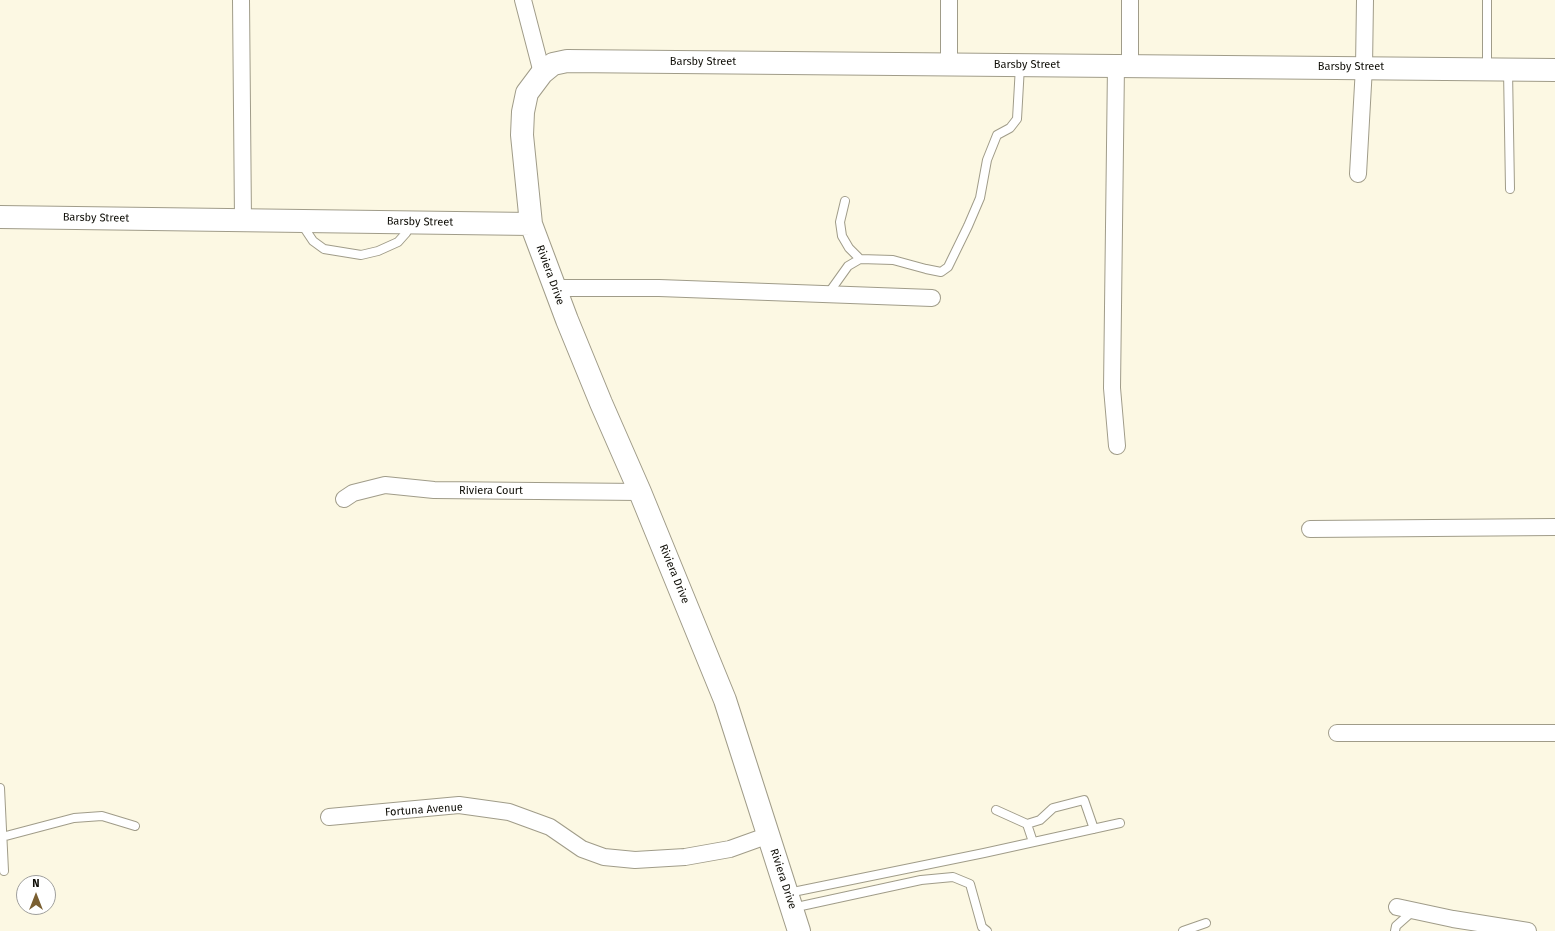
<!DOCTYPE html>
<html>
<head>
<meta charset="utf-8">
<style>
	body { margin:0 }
	#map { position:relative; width:1555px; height:931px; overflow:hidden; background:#fcf8e3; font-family:"Fira Sans",sans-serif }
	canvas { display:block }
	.north { position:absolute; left:16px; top:875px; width:40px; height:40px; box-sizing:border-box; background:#fff; border:1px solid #9f9f9c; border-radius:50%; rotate:0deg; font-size:11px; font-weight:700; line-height:16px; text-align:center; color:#0f0e07 }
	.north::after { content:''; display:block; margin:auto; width:14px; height:18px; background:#7a5f31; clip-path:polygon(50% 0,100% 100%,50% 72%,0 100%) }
</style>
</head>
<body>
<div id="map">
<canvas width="1555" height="931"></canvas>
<div class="north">N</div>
</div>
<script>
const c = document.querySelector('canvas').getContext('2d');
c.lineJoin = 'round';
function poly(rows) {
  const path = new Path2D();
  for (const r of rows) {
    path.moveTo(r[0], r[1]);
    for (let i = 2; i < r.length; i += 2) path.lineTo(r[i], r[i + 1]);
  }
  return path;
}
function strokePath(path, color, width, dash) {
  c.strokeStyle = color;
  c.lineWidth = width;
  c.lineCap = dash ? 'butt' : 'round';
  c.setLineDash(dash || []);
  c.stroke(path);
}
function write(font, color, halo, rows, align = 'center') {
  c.font = font + ' "Fira Sans",sans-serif';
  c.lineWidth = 4;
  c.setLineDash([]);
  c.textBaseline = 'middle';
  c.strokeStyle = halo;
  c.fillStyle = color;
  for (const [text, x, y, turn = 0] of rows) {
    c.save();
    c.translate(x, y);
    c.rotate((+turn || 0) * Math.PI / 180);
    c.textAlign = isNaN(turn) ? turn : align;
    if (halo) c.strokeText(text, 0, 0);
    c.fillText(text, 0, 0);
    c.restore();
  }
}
const lane = poly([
	[1487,68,1487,0],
	[1508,70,1510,189],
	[845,201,840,222,842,236,849,248,860,259],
	[301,223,313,241,324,249,361,255,378,251,398,242,406,233,411,224],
	[828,294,848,266,860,259,893,260,926,269,941,272,948,267,968,226,980,198,987,160,997,135,1010,128,1017,119,1020,66],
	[0,788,4,871],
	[996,810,1027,824,1040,820,1053,808,1084,800,1094,829],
	[1027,824,1033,842],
	[2,837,74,818,102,816,135,826],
	[788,893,984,853,1120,823],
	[792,908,921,880,953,877,970,884,982,927,987,931],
	[1183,931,1206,923],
	[1395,931,1396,926,1413,911]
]);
const street = poly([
	[241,0,243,220],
	[523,0,542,73],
	[949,0,949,64],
	[1130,0,1130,66],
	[1116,65,1112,388,1117,446],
	[1358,174,1364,67,1365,0],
	[554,288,659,288,932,298],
	[344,499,353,493,385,485,434,490,640,492],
	[1310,529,1555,527],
	[1337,733,1555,733],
	[329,817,459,805,509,812,550,827,582,849,604,857,635,860,685,857,730,849,769,835],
	[1397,907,1453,919,1528,931]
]);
const secondary = poly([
	[0,217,531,224],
	[799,931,725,700,640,492,601,403,567,320,531,224,522,135,523,112,527,93,542,73,553,64,567,61,1555,70]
]);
const streetNames = [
	["Barsby Street",703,62],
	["Barsby Street",1027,65],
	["Barsby Street",1351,67],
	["Barsby Street",96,218,1],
	["Barsby Street",420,222,1],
	["Riviera Drive",550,275,70],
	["Riviera Court",491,491],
	["Riviera Drive",674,574,68],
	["Fortuna Avenue",424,810,-4],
	["Riviera Drive",783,879,72]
];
strokePath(lane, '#a09c89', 10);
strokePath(street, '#a09c89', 18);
strokePath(secondary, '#a09c89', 24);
strokePath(lane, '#fff', 8);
strokePath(street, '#fff', 16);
strokePath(secondary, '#fff', 22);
write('11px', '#0f0e07', '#fff', streetNames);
</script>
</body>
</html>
